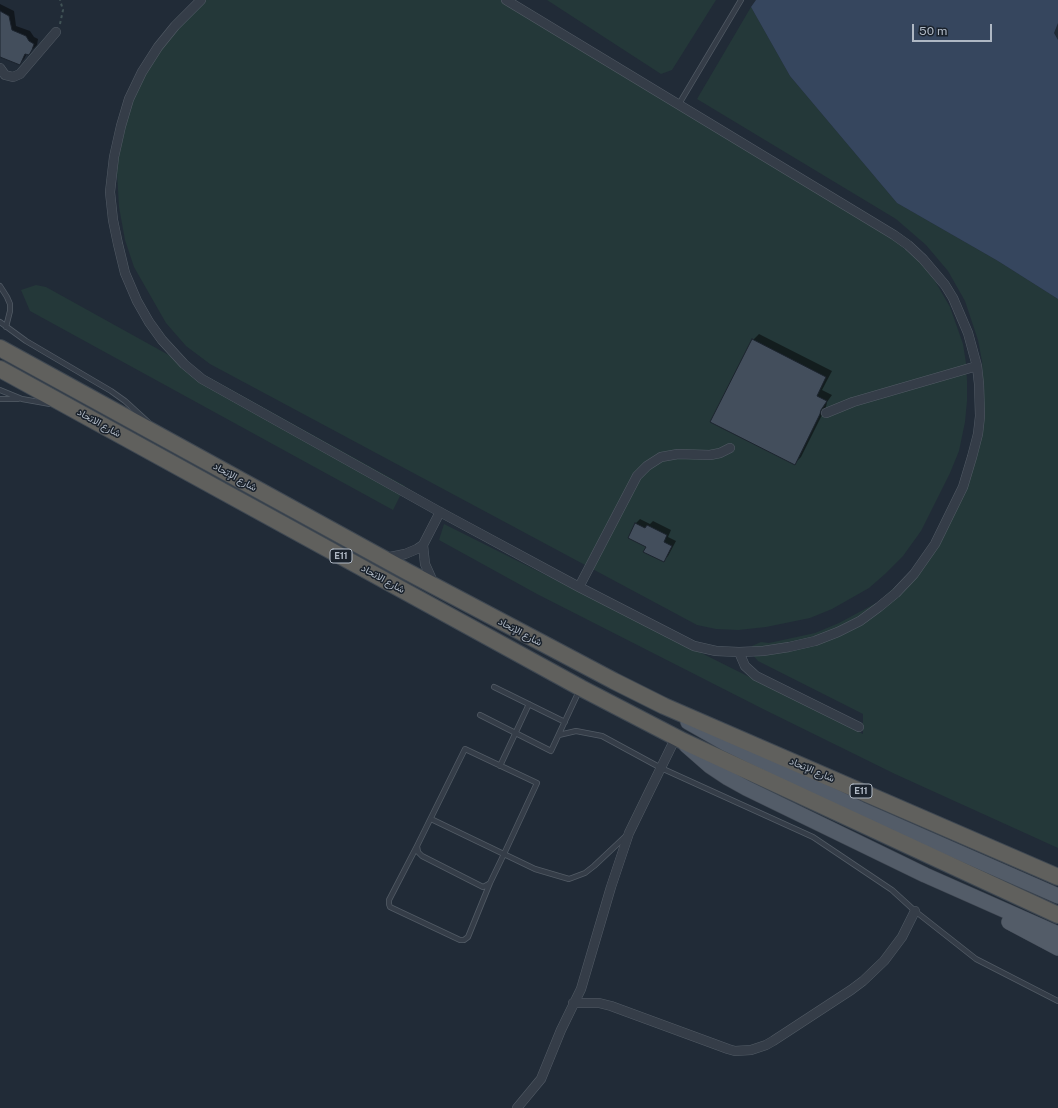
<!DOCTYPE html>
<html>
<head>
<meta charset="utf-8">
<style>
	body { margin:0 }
	#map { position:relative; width:1058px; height:1108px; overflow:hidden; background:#212b37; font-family:"Public Sans",sans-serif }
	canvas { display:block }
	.scale { position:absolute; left:912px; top:24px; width:80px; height:18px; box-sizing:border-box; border:2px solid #afb8c4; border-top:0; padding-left:5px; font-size:12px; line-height:14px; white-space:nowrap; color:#afb8c4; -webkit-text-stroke:3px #1a222c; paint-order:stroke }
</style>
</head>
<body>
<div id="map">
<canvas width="1058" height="1108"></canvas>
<div class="scale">50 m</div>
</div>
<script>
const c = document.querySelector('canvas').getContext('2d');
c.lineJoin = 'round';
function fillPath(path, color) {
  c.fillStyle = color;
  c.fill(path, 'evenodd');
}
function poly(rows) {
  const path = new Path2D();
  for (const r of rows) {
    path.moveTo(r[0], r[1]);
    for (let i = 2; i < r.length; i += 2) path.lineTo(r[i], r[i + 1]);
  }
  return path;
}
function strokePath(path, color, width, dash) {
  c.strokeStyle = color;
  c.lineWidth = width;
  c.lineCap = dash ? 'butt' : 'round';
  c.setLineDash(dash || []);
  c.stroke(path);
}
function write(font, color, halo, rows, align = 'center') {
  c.font = font + ' "Public Sans",Vazirmatn,sans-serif';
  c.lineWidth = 3;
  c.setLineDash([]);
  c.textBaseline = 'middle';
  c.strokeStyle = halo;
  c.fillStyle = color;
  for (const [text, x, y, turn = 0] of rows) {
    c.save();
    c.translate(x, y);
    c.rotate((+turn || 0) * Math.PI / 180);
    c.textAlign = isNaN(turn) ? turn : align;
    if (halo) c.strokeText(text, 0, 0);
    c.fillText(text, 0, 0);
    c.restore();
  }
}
const green = poly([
	[196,0,506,0,898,243,924,266,935,281,950,307,963,344,966,363,967,381,967,401,965,422,959,451,950,473,921,531,903,556,885,574,869,588,832,609,810,618,766,627,738,630,716,629,697,625,210,364,186,346,166,323,134,267,125,240,119,207,117,173,119,142,137,83],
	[547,0,716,0,672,70,661,74],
	[751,7,790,76,897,203,998,261,1058,299,1058,848,895,774,763,709,537,594,439,540,444,524,863,734,863,714,758,661,752,654,752,646,761,642,769,643,815,633,839,623,878,602,896,586,915,567,935,540,974,456,983,380,982,361,978,340,965,301,948,271,926,245,896,219,697,99],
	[36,285,46,287,405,486,393,510,30,311,21,290]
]);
const water = poly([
	[756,0,1058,0,1058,23,1054,33,1058,40,1058,299,998,261,897,203,790,76,751,7]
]);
const shadow = poly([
	[0,4,14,11,16,26,30,31,34,37,38,39,37,45,28,54,27,53,24,59,19,64,0,56],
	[759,334,832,371,822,390,832,395,827,402,826,407,801,457,794,464,753,340],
	[640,519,650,524,653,521,671,530,668,537,676,541,668,556,663,561,647,546,635,524]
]);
const building = poly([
	[0,11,9,16,12,30,26,36,29,41,34,44,32,50,29,55,25,54,20,65,0,57,0,11],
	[752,339,826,377,817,396,827,401,821,410,820,414,795,465,710,422,752,339],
	[635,523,645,528,647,525,667,535,664,542,672,546,664,562,643,552,646,547,628,538,635,523]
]);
const path = poly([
	[60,24,63,10,60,0]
]);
const service = poly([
	[679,104,741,0],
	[0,286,7,297,10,304,10,311,6,327],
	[0,322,26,341,111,391,125,401,148,422],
	[0,390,22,399,50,404],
	[0,399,18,399],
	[494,687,565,722],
	[480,715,551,751,579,691],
	[559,735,576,731,602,736,661,768,813,837,892,890,915,911,976,959,1058,1001],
	[500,766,529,704],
	[431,819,535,869,569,879,585,873,594,866,627,835],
	[417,846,418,852,422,856,483,887,487,885,490,883,504,854,537,783,465,749,417,846,389,900,389,904,390,907,460,940,464,940,468,937,490,883]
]);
const minor = poly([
	[201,0,175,26,158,47,142,72,129,99,121,126,114,157,110,192,113,220,118,244,125,273,137,301,149,322,162,340,184,364,202,379,440,512,579,587,694,646,716,651,739,652,763,651,789,647,815,641,838,632,860,621,879,607,896,593,914,574,935,544,963,487,972,457,978,434,980,416,979,384,977,366,968,333,953,298,945,285,923,259,908,245,894,235,506,0],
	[0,68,5,75,13,77,20,74,56,32],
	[826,413,853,402,977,366],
	[385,558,405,554,417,549,423,545],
	[434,584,425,564,423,545,440,512],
	[579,587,637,476,647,466,661,457,678,454,710,455,720,453,730,448],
	[739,652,745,666,756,676,859,727],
	[573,1003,599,1003,611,1006,728,1049,735,1051,751,1050,766,1045,773,1041,851,990,863,981,884,961,902,937,915,911],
	[517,1108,541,1079,561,1030,581,989,611,887,629,833,676,737]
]);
const primary = poly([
	[688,722,725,743,860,809,1058,896],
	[686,745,710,766,728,778,746,788,925,875,1058,934],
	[1009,922,1058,948]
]);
const trunk = poly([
	[0,348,406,571,614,681,664,706,1058,877],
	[0,369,581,688,683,741,1058,915]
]);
const shields = [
	[341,556,22],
	[861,791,22]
];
const shieldNames = [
	["E11",341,556],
	["E11",861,791]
];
const streetNames = [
	["شارع الاتحاد",99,423,29],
	["شارع الإتحاد",235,477,29],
	["شارع الاتحاد",383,579,29],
	["شارع الإتحاد",520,632,28],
	["شارع الإتحاد",812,770,23]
];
fillPath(green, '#243839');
fillPath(water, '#36465e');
fillPath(shadow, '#0007');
fillPath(building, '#434e5c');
strokePath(building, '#1c242e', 1);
strokePath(service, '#525b65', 6);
strokePath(minor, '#525b65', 10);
strokePath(primary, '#3e4651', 16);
strokePath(trunk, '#3f4852', 18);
strokePath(path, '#415356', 2, [3, 3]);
strokePath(service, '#353d48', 4.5);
strokePath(minor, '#353d48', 9);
strokePath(primary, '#535c68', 15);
strokePath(trunk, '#60605d', 16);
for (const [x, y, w] of shields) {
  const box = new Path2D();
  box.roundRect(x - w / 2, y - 7, w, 14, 3);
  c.fillStyle = '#1a222c';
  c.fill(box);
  strokePath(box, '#afb8c4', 1);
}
write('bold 9px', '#afb8c4', null, shieldNames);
write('10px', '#afb8c4', '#1a222c', streetNames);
</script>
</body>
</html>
